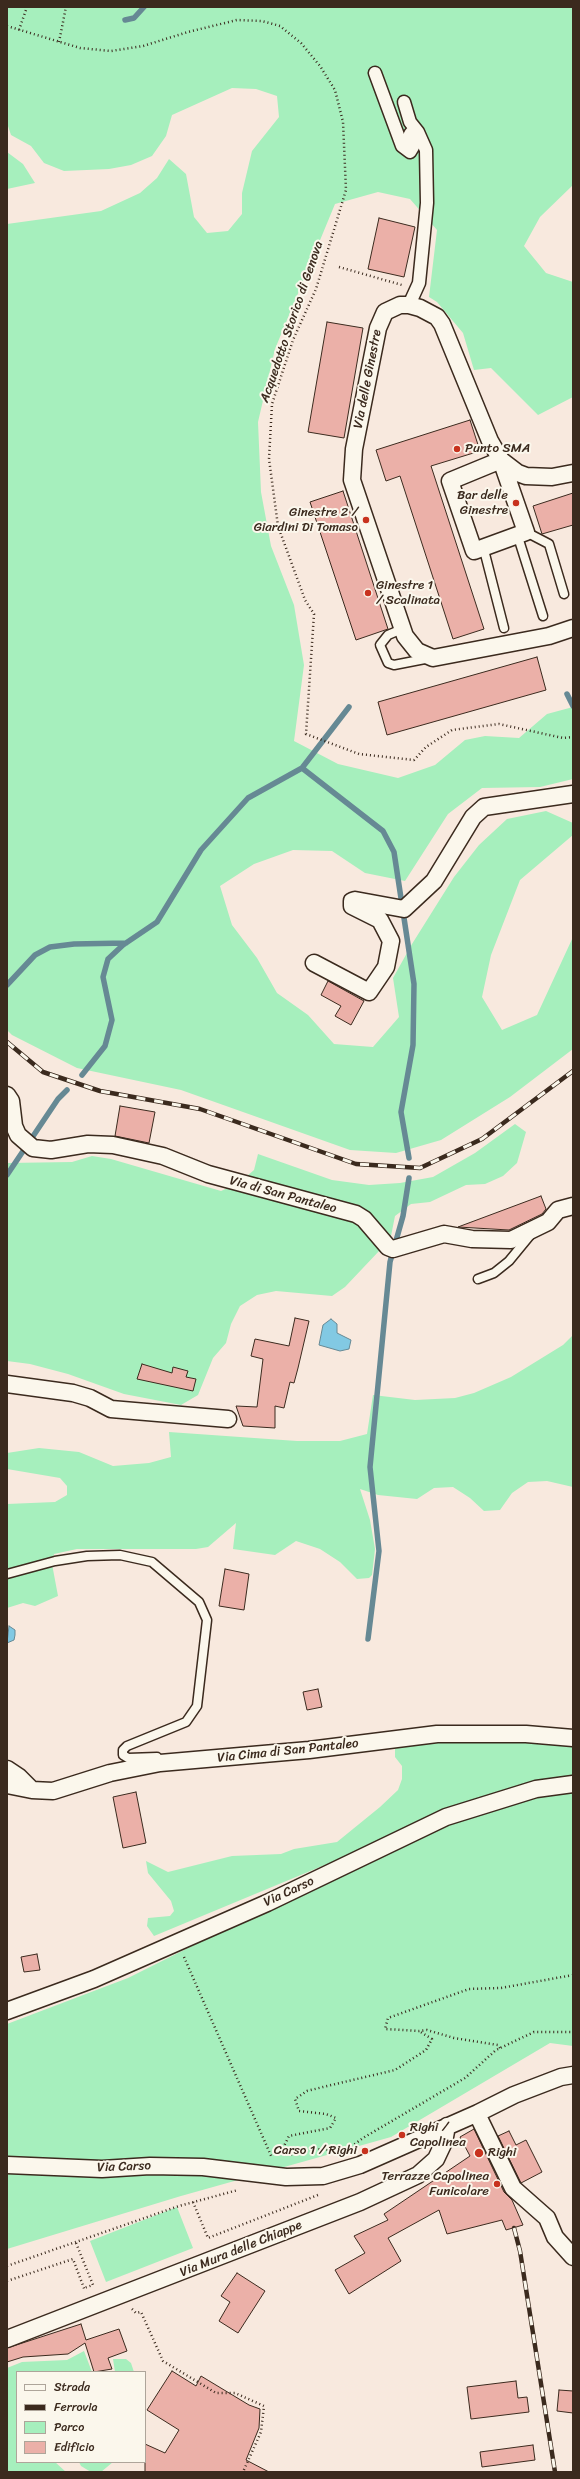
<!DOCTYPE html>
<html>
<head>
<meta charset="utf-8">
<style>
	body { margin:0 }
	#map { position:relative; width:580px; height:2479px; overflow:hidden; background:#f8e9de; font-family:Sriracha,sans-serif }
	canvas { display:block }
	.frame { position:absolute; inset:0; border:8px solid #3b2a1e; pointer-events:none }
	.legend { position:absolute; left:16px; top:2371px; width:130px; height:92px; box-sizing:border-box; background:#fbf7ec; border:1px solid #aea59a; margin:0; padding:5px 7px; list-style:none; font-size:12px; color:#3b2a1e }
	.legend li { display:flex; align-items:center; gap:8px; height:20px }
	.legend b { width:20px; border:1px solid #aea59a }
</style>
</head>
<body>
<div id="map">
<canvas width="580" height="2479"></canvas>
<div class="frame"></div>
<ul class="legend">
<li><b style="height:5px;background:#fbf7ec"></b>Strada</li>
<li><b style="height:5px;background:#3b2a1e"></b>Ferrovia</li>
<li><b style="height:11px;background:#a6efbd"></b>Parco</li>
<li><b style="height:11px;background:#ebb0a8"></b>Edificio</li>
</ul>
</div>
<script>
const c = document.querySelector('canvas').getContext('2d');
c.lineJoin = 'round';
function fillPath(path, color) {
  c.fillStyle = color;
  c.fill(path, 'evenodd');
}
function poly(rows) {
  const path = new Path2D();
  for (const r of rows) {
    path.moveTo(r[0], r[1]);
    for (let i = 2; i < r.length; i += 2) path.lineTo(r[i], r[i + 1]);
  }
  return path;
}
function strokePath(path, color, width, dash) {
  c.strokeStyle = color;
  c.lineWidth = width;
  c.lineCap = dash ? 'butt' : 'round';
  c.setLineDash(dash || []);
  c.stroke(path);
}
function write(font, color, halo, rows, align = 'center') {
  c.font = font + ' Sriracha,sans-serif';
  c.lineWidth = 4;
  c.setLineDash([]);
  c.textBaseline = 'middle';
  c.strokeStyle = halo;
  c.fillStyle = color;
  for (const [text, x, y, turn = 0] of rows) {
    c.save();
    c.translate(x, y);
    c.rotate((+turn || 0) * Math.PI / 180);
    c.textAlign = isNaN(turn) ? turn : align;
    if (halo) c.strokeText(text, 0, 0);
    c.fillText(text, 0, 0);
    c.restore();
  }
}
const green = poly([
	[7,7,573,7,573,185,540,217,524,246,546,273,573,282,573,397,538,415,491,368,474,370,463,333,437,302,429,297,437,230,410,199,378,192,335,204,275,349,258,422,261,492,271,546,294,605,304,665,294,741,338,764,398,778,435,765,465,740,485,736,519,738,547,714,573,707,573,779,540,787,482,788,448,814,405,881,365,873,332,851,293,850,254,864,220,886,232,925,257,958,277,993,308,1015,334,1044,373,1047,399,1017,393,978,412,944,454,877,479,845,507,819,546,811,573,823,573,835,520,880,491,955,482,997,502,1030,537,1015,573,937,573,1049,510,1097,441,1140,396,1153,350,1150,181,1090,77,1068,12,1035,7,1030,7,224,101,211,140,193,157,178,169,159,186,174,194,217,207,233,228,231,242,214,242,193,252,151,279,117,277,96,256,89,232,88,172,115,166,136,152,156,131,165,109,169,64,171,44,163,31,146,11,135,7,123],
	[7,152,23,164,35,183,7,189],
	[515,1124,526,1132,517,1163,503,1176,485,1184,466,1185,430,1202,411,1204,395,1216,391,1236,380,1250,345,1287,332,1296,276,1291,257,1295,240,1306,231,1324,226,1343,213,1358,198,1395,181,1405,124,1394,68,1374,30,1364,7,1361,7,1163,72,1162,92,1156,111,1159,221,1191,239,1183,254,1170,258,1154,332,1180,369,1185,400,1183,433,1177,475,1153],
	[573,1335,573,1487,547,1481,528,1482,512,1493,500,1510,484,1511,470,1498,453,1487,434,1488,417,1499,378,1495,360,1489,370,1520,375,1549,372,1575,369,1578,357,1579,340,1562,320,1549,296,1541,275,1555,233,1549,236,1523,208,1547,196,1549,77,1549,54,1554,52,1564,58,1596,35,1606,23,1603,7,1608,7,1504,55,1502,67,1495,67,1486,60,1478,7,1469,7,1453,39,1448,79,1452,113,1466,149,1463,171,1457,169,1432,297,1441,340,1441,367,1434,373,1395,415,1400,455,1398,474,1393,511,1377,563,1345],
	[527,1741,573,1745,573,2046,550,2043,391,2137,181,2196,7,2249,7,2024,128,1978,356,1864,351,1856,332,1862,154,1936,147,1926,148,1918,170,1916,174,1911,171,1901,148,1873,146,1861,168,1872,232,1856,281,1854,294,1849,337,1842,380,1807,398,1790,402,1779,402,1766,395,1757,395,1744],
	[177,2207,193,2248,106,2282,90,2241],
	[84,2351,92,2372,17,2372,17,2462,55,2462,66,2472,7,2472,7,2368,22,2362,67,2360],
	[113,2359,126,2359,131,2363,134,2372,115,2372],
	[79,2462,113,2462,101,2472,91,2472,81,2466]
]);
const water = poly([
	[331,1319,337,1324,337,1333,351,1340,349,1349,340,1351,319,1345,323,1325,331,1319],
	[9,1626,15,1630,15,1635,14,1640,7,1643,9,1626]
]);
const stream = poly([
	[125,20,134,18,144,7],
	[567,694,573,706],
	[302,768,383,831,394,852,414,984,413,1045,401,1112,409,1158],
	[7,985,35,955,50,947,74,944,126,943],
	[82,1075,105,1046,112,1020,103,977,108,959,123,945,157,922,201,850,248,798,302,768,349,707],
	[7,1175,58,1099,67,1090],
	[368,1639,379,1551,370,1467,390,1262,403,1216,409,1178]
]);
const building = poly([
	[379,218,415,227,404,277,368,269,379,218],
	[327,322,363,328,344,438,308,432,327,322],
	[470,420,480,451,431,466,484,629,453,639,400,476,386,481,376,450,470,420],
	[343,491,388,629,356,640,310,502,343,491],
	[573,493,573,525,542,534,533,506,573,493],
	[537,657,546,690,387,735,378,702,537,657],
	[328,981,364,1001,351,1025,335,1016,341,1006,321,995,328,981],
	[120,1106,155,1112,149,1143,115,1136,120,1106],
	[541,1196,546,1209,542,1214,509,1230,458,1227,541,1196],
	[295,1318,309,1321,298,1368,294,1383,290,1382,284,1408,275,1406,275,1428,243,1426,236,1406,257,1407,263,1359,251,1356,255,1339,289,1346,295,1318],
	[142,1364,172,1373,173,1367,188,1371,186,1377,196,1379,193,1391,137,1379,142,1364],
	[225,1569,249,1574,244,1610,219,1606,225,1569],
	[318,1689,322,1707,307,1710,303,1692,318,1689],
	[136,1792,146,1843,123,1848,113,1797,136,1792],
	[37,1954,40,1970,24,1972,21,1957,37,1954],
	[474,2129,504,2192,512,2200,523,2225,506,2230,502,2220,447,2234,439,2210,388,2238,401,2261,349,2294,335,2270,365,2253,354,2236,388,2220,384,2214,470,2156,460,2137,474,2129],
	[509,2131,516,2145,526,2140,542,2172,521,2183,498,2136,509,2131],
	[237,2273,265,2291,238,2333,219,2321,230,2302,221,2296,237,2273],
	[81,2324,86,2340,119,2329,127,2351,108,2358,112,2369,94,2372,85,2343,68,2354,23,2357,7,2362,7,2348,81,2324],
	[172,2371,196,2386,201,2376,249,2405,260,2409,259,2428,246,2460,269,2472,145,2472,145,2444,165,2453,179,2430,147,2410,172,2371],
	[516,2381,518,2398,527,2397,529,2412,471,2419,467,2387,516,2381],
	[559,2390,573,2391,573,2413,557,2411,559,2390],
	[533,2445,535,2460,482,2467,480,2452,533,2445]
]);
const path = poly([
	[7,26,80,48,111,51,143,46,188,32,237,20,262,21,280,26,301,43,320,66,335,90,343,122,346,190,316,289,293,340,272,404,269,459,278,526,305,600,314,614,306,734,359,754,414,760,426,747,452,730,499,724,563,738,573,737],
	[19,30,27,7],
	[59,42,66,7],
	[339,267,402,285],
	[184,1957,272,2158],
	[500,2048,498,2045,454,2038,427,2030,419,2031,385,2029,388,2018,469,1989,501,1988,573,1975],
	[348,2149,363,2138,465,2078,496,2050,534,2032,573,2032],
	[338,2154,333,2150,316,2149,289,2155,283,2148,289,2136,330,2128,336,2118,326,2114,299,2111,295,2099,307,2091,323,2087,395,2070,426,2050,432,2039,419,2031],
	[193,2202,208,2238,318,2195],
	[76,2243,93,2285,84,2288],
	[7,2266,179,2206,238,2190],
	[7,2281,73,2259,85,2291],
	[132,2309,136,2313,141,2312,163,2361,216,2393,235,2393,264,2406,261,2432,243,2472]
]);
const service = poly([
	[526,532,549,544,564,594],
	[518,537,543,616],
	[484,550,504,628],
	[402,629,388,635,380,645,388,663,394,665,430,658],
	[478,1279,494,1273,509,1261,532,1233],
	[7,1574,55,1561,87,1556,120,1555,152,1562,199,1602,207,1620,197,1706,186,1722,127,1746,123,1750,123,1755,128,1758,157,1757]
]);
const pedestrian = poly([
	[375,73,402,146,410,152,413,147,410,134,415,128],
	[404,102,410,122,418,132,426,150,427,203,419,283,409,305]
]);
const minor = poly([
	[501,460,450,481,474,551,526,532,501,460,490,441,442,324,437,317,420,308,409,305,400,305,385,312,378,328,354,449,352,480,405,636,417,651,433,658,549,636,573,628],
	[501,460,518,473,526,476,552,477,573,473],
	[314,963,369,992,386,967,391,941,380,920,352,906,352,901,355,900,404,909,434,881,473,817,484,807,573,794],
	[7,1095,11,1101,14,1126,18,1135,33,1148,51,1150,88,1144,113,1145,163,1156,208,1174,356,1214,364,1219,388,1247,393,1249,444,1234,472,1239,511,1240,548,1222,558,1210,573,1206],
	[7,1384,73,1393,90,1398,111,1409,228,1419],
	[7,1769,19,1777,32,1790],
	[7,1785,32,1790,53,1791,110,1773,160,1763,309,1750,437,1734,526,1734,573,1738],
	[7,2011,94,1979,267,1903,446,1817,536,1789,573,1784],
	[477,2114,513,2188,547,2218,555,2237,573,2257],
	[7,2165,102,2169,150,2166,203,2167,286,2177,323,2176,360,2165,478,2113,514,2095,561,2077,573,2075],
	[7,2339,360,2202,418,2175,436,2159,444,2142,447,2126]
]);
const rail = poly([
	[7,1042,43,1072,100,1091,200,1109,356,1164,420,1168,482,1139,573,1071],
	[514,2228,520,2251,555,2472]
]);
const markers = [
	[457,449,4,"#c8321e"],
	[516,503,4,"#c8321e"],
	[366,520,4,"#c8321e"],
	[368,593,4,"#c8321e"],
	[402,2135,4,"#c8321e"],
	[365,2151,4,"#c8321e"],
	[479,2153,5,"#c8321e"],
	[497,2184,4,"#c8321e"]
];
const streetNames = [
	["Acquedotto Storico di Genova",292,322,-71],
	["Via delle Ginestre",368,379,-79],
	["Via di San Pantaleo",283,1195,15],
	["Via Cima di San Pantaleo",288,1751,-6],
	["Via Carso",289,1892,-25],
	["Via Carso",124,2167,-2],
	["Via Mura delle Chiappe",241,2249,-22]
];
const poiNames = [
	["Punto SMA",465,449],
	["Bar delle",508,496,"right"],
	["Ginestre",508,511,"right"],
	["Ginestre 2 /",358,513,"right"],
	["Giardini Di Tomaso",358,528,"right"],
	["Ginestre 1",376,586],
	["/ Scalinata",376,601],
	["Righi /",410,2128],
	["Capolinea",410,2143],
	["Carso 1 / Righi",357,2151,"right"],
	["Righi",488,2153],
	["Terrazze Capolinea",489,2177,"right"],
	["Funicolare",489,2192,"right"]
];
fillPath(green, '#a6efbd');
fillPath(water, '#82c9e3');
strokePath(water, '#668994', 1);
strokePath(stream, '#668994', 5.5);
fillPath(building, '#ebb0a8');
strokePath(building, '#3b2a1e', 1);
strokePath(service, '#3b2a1e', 11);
strokePath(pedestrian, '#3b2a1e', 15);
strokePath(minor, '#3b2a1e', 19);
strokePath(path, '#3b2a1e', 2.5, [1, 3]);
strokePath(service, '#fbf7ec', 8);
strokePath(pedestrian, '#fbf7ec', 12);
strokePath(minor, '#fbf7ec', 16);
strokePath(rail, '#3b2a1e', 4.5);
strokePath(rail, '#fbf7ec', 3, [9]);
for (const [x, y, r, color] of markers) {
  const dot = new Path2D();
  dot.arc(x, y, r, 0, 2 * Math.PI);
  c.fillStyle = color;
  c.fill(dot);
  strokePath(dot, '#fbf7ec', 1.5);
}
write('13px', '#3b2a1e', '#fbf7ec', streetNames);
write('13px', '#3b2a1e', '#fbf7ec', poiNames, 'left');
</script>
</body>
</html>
